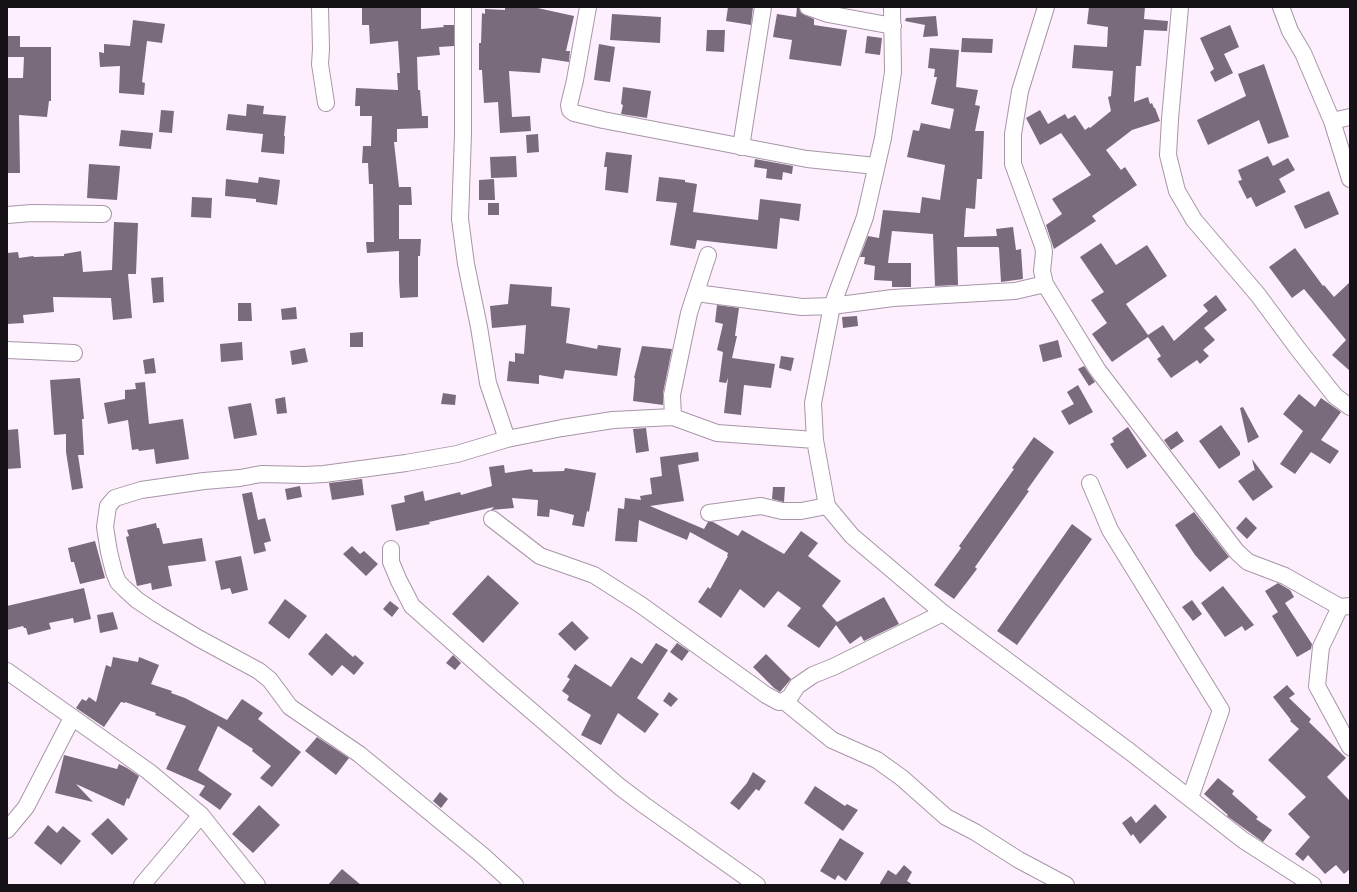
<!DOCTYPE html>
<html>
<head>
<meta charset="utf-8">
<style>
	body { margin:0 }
	#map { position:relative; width:1357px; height:892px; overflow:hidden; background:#feefff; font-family:Roboto,sans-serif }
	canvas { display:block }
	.frame { position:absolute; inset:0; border:8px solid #161017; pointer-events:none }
</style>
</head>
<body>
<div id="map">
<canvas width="1357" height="892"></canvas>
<div class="frame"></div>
</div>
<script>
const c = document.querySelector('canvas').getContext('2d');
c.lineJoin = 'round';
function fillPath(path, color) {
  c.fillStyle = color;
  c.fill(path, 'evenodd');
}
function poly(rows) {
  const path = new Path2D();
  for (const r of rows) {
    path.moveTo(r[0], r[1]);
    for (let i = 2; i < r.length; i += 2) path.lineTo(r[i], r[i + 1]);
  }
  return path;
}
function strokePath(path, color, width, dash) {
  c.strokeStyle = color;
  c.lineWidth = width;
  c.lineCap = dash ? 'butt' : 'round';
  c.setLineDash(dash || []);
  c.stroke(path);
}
const building = poly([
	[362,7,421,7,421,29,444,27,443,25,454,25,454,46,439,47,440,55,417,57,418,90,420,90,422,116,428,116,428,128,397,129,397,142,394,142,399,187,411,187,412,205,399,205,399,239,421,239,420,256,418,256,418,297,400,298,399,281,399,251,367,253,366,242,374,242,373,184,369,184,368,163,362,163,363,146,371,146,372,116,360,116,360,106,355,106,356,88,398,90,397,73,400,73,398,41,370,44,369,25,362,25],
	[505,7,533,7,574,16,566,51,570,51,569,62,542,58,540,73,509,71,512,117,530,116,531,131,500,133,498,102,484,103,482,70,479,70,479,43,481,43,482,13,485,14,485,9,505,10],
	[728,7,753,7,751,25,726,21],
	[797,7,799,7,801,13,814,19,814,25,847,30,841,66,789,59,792,40,773,37,777,14,796,17],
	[1089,7,1145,7,1144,19,1168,21,1167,31,1144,30,1141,66,1136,66,1134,102,1148,97,1150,104,1152,103,1154,108,1155,108,1160,121,1132,130,1106,150,1121,170,1125,167,1137,185,1092,216,1096,221,1054,249,1046,225,1062,214,1052,199,1091,175,1061,133,1040,145,1026,118,1040,110,1048,124,1065,114,1068,119,1075,115,1085,130,1089,127,1090,128,1111,111,1108,97,1111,96,1113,71,1072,68,1074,45,1107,47,1108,27,1087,24],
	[612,14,661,17,660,43,610,40],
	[936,16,938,36,923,37,925,25,905,21,906,18],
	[133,20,165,24,162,43,147,41,142,82,145,83,144,95,119,93,120,66,100,67,99,52,104,53,104,44,130,46],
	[1230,25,1239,47,1224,54,1233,73,1215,82,1210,72,1214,69,1200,38],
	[707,30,725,30,724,52,706,51],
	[7,36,20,36,20,47,51,47,51,101,49,101,47,117,19,115,20,173,7,173,7,78,23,78,24,57,7,57],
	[867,36,882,38,880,55,865,53],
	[962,38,993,39,992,53,961,52],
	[599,44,615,47,610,82,594,80],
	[930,48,959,50,956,87,978,90,975,105,980,106,975,131,984,131,982,179,977,179,975,209,966,208,964,237,997,236,996,229,1013,227,1016,250,1021,249,1023,279,1001,282,999,248,998,247,957,247,958,285,935,286,933,234,892,231,888,263,911,263,911,287,892,287,892,281,874,280,875,266,864,264,865,257,860,257,868,236,879,238,883,210,920,213,922,197,940,200,945,165,907,157,913,130,919,131,921,123,950,129,954,109,931,104,937,77,934,77,935,69,928,68],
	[1264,64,1289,137,1268,144,1259,120,1208,145,1197,120,1246,96,1238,74],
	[623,87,651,91,647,118,621,114,623,105,621,104],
	[247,104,264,106,263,114,286,116,284,136,285,136,284,154,261,152,263,134,226,130,228,114,246,116],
	[161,110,174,111,172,133,159,132],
	[121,130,153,133,151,149,119,146],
	[538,134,539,152,527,153,526,135],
	[606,152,632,155,628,193,605,190,607,167,604,167],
	[516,156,517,177,491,178,490,157],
	[1268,156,1273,166,1288,158,1295,170,1279,179,1286,192,1256,207,1251,197,1247,199,1238,181,1242,180,1238,170],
	[755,159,793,166,792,174,783,172,782,180,766,178,767,169,754,167],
	[89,164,120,166,117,200,87,198],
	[259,177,280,180,277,205,256,202,256,199,225,196,226,179,258,183],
	[659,177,685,180,685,182,697,184,693,212,758,220,760,199,801,204,799,221,780,218,777,249,697,240,695,249,670,245,677,203,656,201],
	[494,179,495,200,479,200,479,180],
	[1329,191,1339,214,1305,229,1294,206],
	[192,197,212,198,211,218,191,217],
	[488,203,499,203,499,215,488,215],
	[114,222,138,223,136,274,128,274,132,318,113,320,111,298,53,297,54,312,23,315,24,323,7,324,7,253,18,252,19,258,33,256,34,257,64,256,64,254,81,251,83,272,112,270],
	[1101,243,1116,265,1147,245,1167,276,1126,304,1148,335,1163,325,1174,341,1208,311,1203,305,1216,295,1227,310,1204,328,1215,340,1203,350,1209,356,1200,364,1197,360,1171,378,1157,359,1161,356,1148,337,1112,362,1092,334,1107,323,1091,300,1104,292,1080,257],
	[1295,248,1323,286,1324,285,1334,297,1350,282,1350,371,1332,355,1346,340,1304,289,1292,298,1269,267],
	[163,277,164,302,153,303,151,278],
	[510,284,552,287,551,306,570,308,566,343,597,349,598,345,621,348,617,376,565,370,563,379,539,375,539,384,507,381,509,361,515,362,515,353,524,354,526,325,492,328,490,306,508,304],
	[238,303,251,303,252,321,238,321],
	[717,305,739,308,735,336,737,336,732,358,775,364,771,388,744,385,741,415,724,413,728,378,726,383,719,382,723,352,717,350,723,324,715,322],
	[296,307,297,319,282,320,281,309],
	[857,316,858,326,843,328,842,317],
	[363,332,363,347,350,347,350,333],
	[1058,340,1062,357,1043,362,1039,345],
	[242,342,243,360,221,362,220,344],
	[642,346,672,349,663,393,663,405,633,401,635,378,634,378],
	[305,348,308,362,292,365,290,351],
	[781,356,794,358,791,371,779,368],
	[154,358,156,373,145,374,143,360],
	[1084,366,1095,382,1089,386,1078,369],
	[80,378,84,419,82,419,84,455,78,455,83,488,72,490,66,452,66,434,54,435,50,380],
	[145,382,149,424,183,419,189,459,156,464,154,449,139,451,138,449,132,450,128,420,108,424,104,403,125,399,125,390,136,389,135,383],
	[1078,385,1093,412,1069,425,1061,411,1074,404,1067,392],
	[443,393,456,395,455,405,441,404],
	[1299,394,1315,407,1321,398,1341,412,1321,440,1339,451,1330,464,1311,452,1295,474,1280,464,1303,431,1283,414],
	[285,397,287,413,277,414,275,399],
	[251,403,257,435,234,439,228,407],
	[1243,407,1259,437,1248,443,1240,408],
	[1221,425,1240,452,1240,455,1219,469,1199,441],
	[1128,427,1147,456,1127,469,1110,444,1114,442,1112,438],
	[646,428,649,451,636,453,633,429],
	[18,429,21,468,7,469,7,430],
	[1177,431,1184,441,1171,450,1164,440],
	[1034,437,1054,452,1027,490,1029,491,975,567,977,569,954,599,934,585,961,548,959,546,1014,469,1012,468],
	[698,452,699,461,678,465,684,501,650,506,704,529,708,522,713,522,738,536,742,530,784,554,801,531,818,543,808,556,841,581,822,606,837,622,884,597,899,624,864,641,861,636,850,644,836,625,819,648,787,626,801,608,778,591,764,608,740,589,721,618,698,602,708,587,710,589,728,556,727,556,728,553,690,532,687,540,639,520,637,542,615,541,618,508,624,509,625,498,641,500,640,496,652,494,650,478,662,476,660,457],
	[1252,459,1273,487,1253,501,1238,481,1254,470,1255,471],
	[504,465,505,473,532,469,533,472,564,471,565,468,596,473,589,512,587,511,584,527,572,525,574,515,550,509,549,517,537,516,538,500,512,498,514,508,491,510,494,507,429,522,430,524,396,531,391,505,405,502,404,496,423,491,425,501,460,492,461,495,492,486,489,467],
	[362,479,364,495,332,500,329,483],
	[300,486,302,497,287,500,285,489],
	[773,487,785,487,784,502,772,499],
	[252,492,258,520,265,518,271,541,264,543,266,551,254,554,242,494],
	[1194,512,1229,557,1210,572,1195,555,1175,525],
	[1246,517,1257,528,1247,539,1236,528],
	[156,523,157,528,159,528,163,544,202,538,206,561,168,566,172,586,152,590,151,583,137,586,126,537,129,536,127,530],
	[1072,524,1092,539,1017,645,997,631],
	[95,541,105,578,80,584,74,562,71,562,68,548],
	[352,546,360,554,364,551,378,564,366,576,343,554],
	[241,556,248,590,232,594,230,588,221,590,215,561],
	[488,575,519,603,483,643,452,614],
	[1278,583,1290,590,1294,597,1285,603,1312,644,1311,649,1297,657,1272,616,1278,612,1265,591],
	[1223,586,1254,625,1245,631,1242,626,1225,637,1201,603],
	[84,588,91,619,74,623,73,618,49,623,51,629,28,635,26,628,24,628,23,626,7,630,7,606],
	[285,599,307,616,289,639,268,623],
	[1192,600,1202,614,1193,621,1182,607],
	[390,601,399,608,392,617,383,609],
	[113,612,118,629,100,633,97,615],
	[572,621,589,638,575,651,558,634],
	[326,633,353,657,355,655,364,663,354,675,342,665,332,676,308,654],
	[656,643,668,650,637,698,659,714,645,733,618,713,601,745,581,735,591,715,567,700,569,696,562,691,570,679,567,677,575,664,611,687,631,657,642,664],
	[677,643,689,651,682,661,670,652],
	[766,654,791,679,780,692,774,688,753,667],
	[453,655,461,663,455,670,446,663],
	[113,657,138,662,139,657,159,665,151,684,172,691,171,693,185,698,227,720,242,699,263,713,258,719,301,752,272,787,260,778,271,766,252,751,253,749,218,726,198,770,232,794,220,810,199,795,205,786,166,769,186,726,155,715,156,713,125,702,125,703,121,702,104,727,76,708,82,699,86,701,89,697,96,702,106,665,111,667],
	[1287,685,1295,694,1289,698,1311,719,1309,722,1346,758,1327,777,1350,801,1350,869,1344,874,1336,865,1325,874,1308,855,1303,861,1295,854,1310,837,1288,814,1306,797,1268,760,1299,729,1290,721,1291,720,1273,697],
	[669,692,678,699,671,707,663,701],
	[317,737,349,758,336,775,305,751],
	[64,755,117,769,119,764,127,768,139,776,129,799,127,798,124,806,76,784,93,802,55,793],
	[753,772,766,781,759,791,756,789,739,810,730,803,747,783],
	[1218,778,1234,791,1232,794,1258,817,1256,819,1272,830,1263,842,1227,816,1228,815,1204,794],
	[815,786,845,806,847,804,858,810,843,831,804,803],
	[440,792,448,799,441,808,433,801],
	[1155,804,1167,817,1140,844,1133,834,1131,836,1122,823,1131,816,1136,823],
	[259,805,280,825,253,853,232,834],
	[108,818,128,839,112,855,91,834],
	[48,825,57,833,63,826,81,841,61,865,34,843],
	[840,838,864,853,846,881,838,875,835,880,820,871],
	[904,865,912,872,907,881,913,885,879,885,888,870,896,875],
	[342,869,361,885,328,885]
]);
const street = poly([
	[320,7,321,49,320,64,326,103],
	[463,7,463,134,460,219,466,264,479,327,488,383,507,439],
	[588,7,575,80,569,105,570,110,574,113,603,120,807,159,876,166],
	[808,7,828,14,893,26],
	[892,7,893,72,883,138,865,217,832,306,813,403,815,440,827,506,852,536,943,613,1129,751,1243,840,1313,885],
	[1046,7,1020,91,1013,134,1013,164,1043,246,1044,252,1042,271,1045,284,1097,369,1237,552,1248,562,1285,576,1340,607,1350,606],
	[1180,7,1170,119,1168,155,1177,191,1194,220,1258,295,1298,349,1335,396,1350,407],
	[1281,7,1290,31,1303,53,1332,121,1350,179],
	[1332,121,1350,117],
	[741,147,763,7],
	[7,215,32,213,103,214],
	[708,255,689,313,672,395,673,417,717,433,815,440],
	[696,293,802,307,832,306,893,298,1015,291,1045,284],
	[7,350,74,353],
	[1090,483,1110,530,1221,710,1190,798],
	[709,513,761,506,782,511,801,511,827,506],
	[492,519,540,556,594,575,641,605,766,695,779,702,784,701,790,697,797,686,813,675,833,667,943,613],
	[391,549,391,562,399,581,412,606,492,677,620,787,644,805,757,885],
	[1340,607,1321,647,1317,686,1350,747],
	[7,671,148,771,201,815,257,885],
	[784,701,832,740,877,760,902,778,946,817,975,832,1019,860,1066,885],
	[7,830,26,807,72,718],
	[142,885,201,815],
	[515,885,482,855,359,754,290,707,270,680,259,671,198,638,158,614,137,600,125,589,118,582,114,572,109,552,105,527,108,506,115,498,141,490,204,481,240,478,261,474,305,475,324,474,406,463,457,454,507,439,562,428,613,420,673,417]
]);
fillPath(building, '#7a6b7c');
strokePath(street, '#a796a8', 18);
strokePath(street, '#fff', 16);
</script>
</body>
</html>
